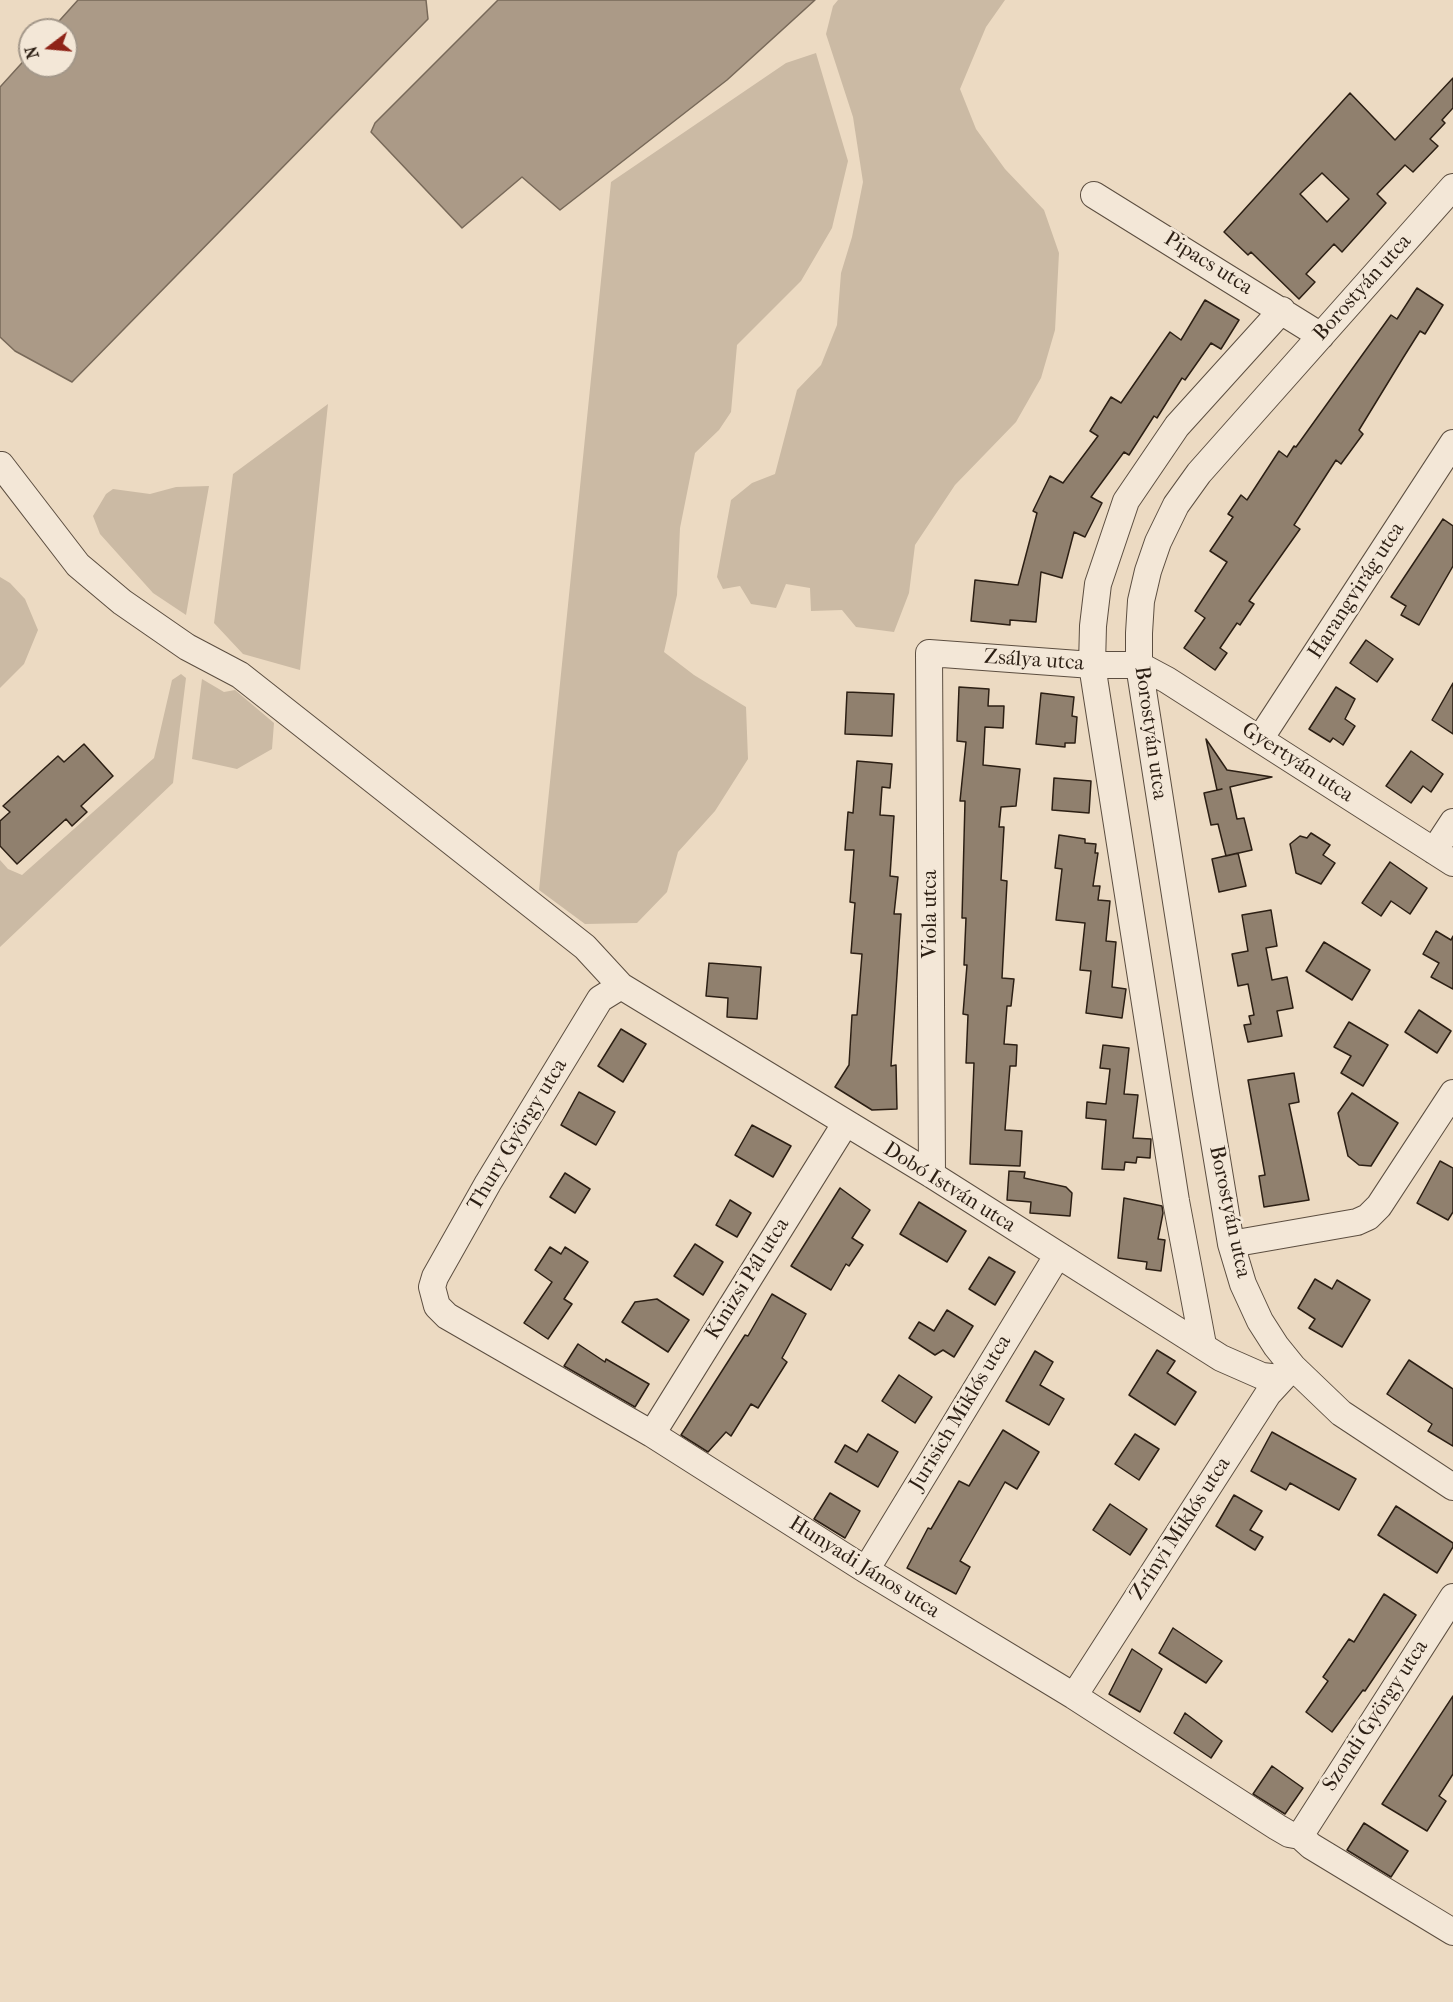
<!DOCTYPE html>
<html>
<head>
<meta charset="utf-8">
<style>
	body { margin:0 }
	#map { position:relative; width:1453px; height:2002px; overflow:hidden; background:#ecdac2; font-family:"IM FELL French Canon",serif }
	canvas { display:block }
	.north { position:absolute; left:18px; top:18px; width:60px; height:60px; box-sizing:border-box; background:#f3e7d7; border:2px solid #a39789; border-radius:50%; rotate:254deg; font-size:16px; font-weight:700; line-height:24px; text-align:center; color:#2c1f14 }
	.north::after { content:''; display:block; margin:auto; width:21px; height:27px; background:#8f2418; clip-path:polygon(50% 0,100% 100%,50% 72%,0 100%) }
</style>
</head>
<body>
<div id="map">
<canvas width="1453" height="2002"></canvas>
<div class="north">N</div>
</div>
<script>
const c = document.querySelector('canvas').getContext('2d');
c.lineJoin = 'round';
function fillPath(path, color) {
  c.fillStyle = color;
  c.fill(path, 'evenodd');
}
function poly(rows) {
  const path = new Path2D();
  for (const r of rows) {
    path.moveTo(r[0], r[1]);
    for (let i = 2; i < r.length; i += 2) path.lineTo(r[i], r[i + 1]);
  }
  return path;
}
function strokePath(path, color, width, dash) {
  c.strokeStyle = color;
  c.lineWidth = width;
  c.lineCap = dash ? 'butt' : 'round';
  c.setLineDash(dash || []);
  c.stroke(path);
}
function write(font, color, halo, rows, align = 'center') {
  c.font = font + ' "IM FELL French Canon",serif';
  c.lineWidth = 6;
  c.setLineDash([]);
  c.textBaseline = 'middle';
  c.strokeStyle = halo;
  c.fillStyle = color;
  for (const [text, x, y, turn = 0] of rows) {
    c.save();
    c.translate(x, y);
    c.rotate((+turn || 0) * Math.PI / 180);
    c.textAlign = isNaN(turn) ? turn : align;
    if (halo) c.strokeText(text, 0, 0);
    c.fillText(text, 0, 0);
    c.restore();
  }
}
const green = poly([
	[838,0,1005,0,986,27,960,89,976,129,1005,169,1044,210,1059,253,1055,330,1041,378,1016,422,955,485,915,545,909,593,894,632,856,627,842,610,811,611,810,588,786,584,776,608,751,604,740,586,723,589,717,577,731,500,752,483,775,474,797,390,821,365,837,325,841,273,852,237,863,182,853,117,826,34,833,6],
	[816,53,848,161,832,228,801,281,737,345,731,412,719,430,695,453,680,528,677,595,664,652,694,675,746,707,748,759,715,811,678,852,667,892,637,923,585,924,539,890,611,182,786,63],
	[328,404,300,670,243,654,214,623,233,474],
	[209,486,186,615,153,593,100,534,93,516,106,494,113,489,150,494,176,487],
	[0,577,10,583,25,599,38,630,24,664,0,688],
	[181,674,186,678,173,783,0,947,0,860,8,869,22,875,154,758,172,680],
	[202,679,224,692,235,690,274,723,272,749,237,769,192,759]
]);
const water = poly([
	[78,0,426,0,428,19,72,382,15,351,0,337,0,87,30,54,30,66,66,66,66,30,51,30,78,0],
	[498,0,815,0,727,80,560,210,522,177,462,228,371,132,375,123,498,0]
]);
const building = poly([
	[1453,78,1453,108,1442,120,1445,123,1430,139,1438,146,1413,172,1405,165,1377,194,1386,203,1342,252,1334,244,1306,274,1315,282,1299,299,1251,252,1248,255,1224,232,1350,93,1395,140,1453,78],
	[1322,173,1349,199,1327,222,1300,194,1322,173],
	[1417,288,1443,305,1425,334,1420,331,1403,358,1359,430,1363,434,1341,464,1336,460,1294,525,1300,529,1249,601,1254,604,1240,625,1237,623,1220,648,1227,653,1215,670,1184,648,1205,618,1195,611,1227,562,1210,551,1233,517,1228,514,1241,495,1247,500,1279,451,1287,457,1294,446,1296,447,1391,315,1397,319,1417,288],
	[1205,300,1239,320,1221,349,1211,343,1185,380,1182,378,1157,418,1154,416,1129,455,1124,452,1091,497,1102,503,1085,537,1074,532,1062,578,1041,572,1036,622,1010,620,1010,625,971,621,975,580,1018,585,1037,513,1033,511,1050,476,1063,483,1098,436,1090,431,1111,397,1121,403,1170,332,1181,340,1205,300],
	[1443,519,1453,526,1453,566,1419,625,1401,615,1406,606,1391,597,1443,519],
	[1366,640,1393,659,1377,682,1350,663,1366,640],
	[1453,683,1453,734,1432,720,1453,683],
	[959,687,989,689,988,706,1004,706,1003,728,985,727,983,765,1020,769,1016,806,1001,807,999,827,1004,827,1001,880,1007,881,1002,978,1014,979,1011,1006,1007,1006,1004,1044,1017,1045,1016,1066,1010,1066,1005,1130,1022,1131,1020,1166,970,1164,974,1063,966,1063,968,1015,963,1014,967,965,964,965,966,918,962,918,965,801,960,801,966,742,957,741,959,687],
	[1336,687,1355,699,1345,719,1355,726,1343,745,1333,738,1330,742,1309,729,1336,687],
	[847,692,894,694,892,736,845,734,847,692],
	[1041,693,1074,697,1072,716,1077,717,1075,743,1065,743,1065,747,1036,744,1041,693],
	[1206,739,1227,770,1272,777,1230,787,1237,819,1244,818,1252,850,1226,856,1218,824,1211,825,1204,793,1222,789,1217,790,1206,739],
	[84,744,113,776,81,806,87,812,72,826,66,819,17,864,0,846,0,821,10,812,3,806,58,756,64,762,84,744],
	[1411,751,1443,774,1431,792,1423,786,1411,803,1386,786,1411,751],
	[857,761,892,764,890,788,882,787,880,815,894,816,890,876,898,877,894,914,901,914,891,1066,896,1065,897,1109,872,1110,835,1087,849,1065,852,1015,857,1015,862,954,851,953,855,903,850,902,854,850,845,850,848,812,853,813,857,761],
	[1054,778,1091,781,1089,813,1052,810,1054,778],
	[1311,833,1330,845,1323,855,1335,863,1321,884,1296,873,1290,844,1300,836,1307,838,1311,833],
	[1059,835,1085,839,1085,843,1096,844,1095,853,1098,853,1093,886,1100,886,1098,900,1110,901,1106,941,1116,942,1112,987,1126,989,1122,1018,1086,1013,1091,971,1080,970,1085,923,1056,920,1062,869,1055,868,1059,835],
	[1238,853,1246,886,1219,892,1212,859,1238,853],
	[1390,862,1427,888,1410,914,1391,901,1381,916,1362,903,1390,862],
	[1271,910,1277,946,1266,948,1272,980,1287,977,1293,1008,1277,1011,1282,1036,1248,1042,1244,1025,1251,1024,1249,1016,1254,1015,1248,984,1238,986,1232,954,1248,951,1242,915,1271,910],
	[1436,931,1451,940,1453,936,1453,989,1431,977,1439,963,1423,954,1436,931],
	[1324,942,1370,970,1352,1000,1306,971,1324,942],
	[709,963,761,967,757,1019,727,1017,728,998,706,996,709,963],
	[1419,1010,1451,1031,1437,1053,1405,1032,1419,1010],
	[1349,1022,1388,1045,1363,1086,1341,1073,1351,1056,1334,1047,1349,1022],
	[621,1029,646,1044,623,1082,598,1066,621,1029],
	[1103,1045,1129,1048,1124,1094,1138,1095,1133,1138,1151,1139,1150,1158,1137,1157,1136,1163,1125,1162,1124,1170,1102,1169,1106,1120,1086,1118,1087,1102,1106,1104,1110,1069,1100,1068,1103,1045],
	[1294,1073,1299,1102,1289,1104,1309,1200,1264,1207,1259,1176,1265,1175,1248,1080,1294,1073],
	[579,1092,615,1112,596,1145,561,1125,579,1092],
	[1352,1093,1398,1123,1371,1166,1359,1165,1348,1156,1338,1113,1352,1093],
	[752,1125,791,1146,773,1177,735,1155,752,1125],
	[1440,1161,1453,1168,1453,1212,1448,1220,1417,1203,1440,1161],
	[1009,1171,1025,1172,1024,1178,1066,1187,1072,1193,1070,1216,1030,1213,1031,1202,1007,1200,1009,1171],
	[565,1173,590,1189,575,1213,550,1197,565,1173],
	[840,1188,870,1210,852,1238,863,1245,849,1266,846,1264,831,1290,791,1266,840,1188],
	[1124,1198,1162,1206,1163,1213,1158,1239,1165,1240,1161,1271,1146,1269,1147,1262,1118,1258,1124,1198],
	[730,1200,751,1213,737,1237,716,1225,730,1200],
	[919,1202,966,1231,947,1262,900,1234,919,1202],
	[695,1244,723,1262,703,1295,674,1276,695,1244],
	[550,1247,561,1254,565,1247,588,1262,564,1299,572,1304,548,1339,524,1323,552,1282,535,1270,550,1247],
	[989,1257,1015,1272,995,1305,969,1289,989,1257],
	[1315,1279,1332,1289,1337,1280,1370,1300,1342,1347,1309,1328,1315,1319,1298,1308,1315,1279],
	[772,1294,806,1314,782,1358,787,1362,758,1408,751,1404,731,1436,726,1432,708,1452,681,1435,745,1335,748,1336,772,1294],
	[657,1299,689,1320,668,1352,622,1322,635,1302,657,1299],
	[947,1310,973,1326,954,1357,943,1350,935,1355,909,1338,919,1322,934,1331,947,1310],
	[578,1344,605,1362,606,1359,649,1384,635,1407,564,1366,578,1344],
	[1157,1350,1175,1361,1167,1373,1196,1392,1175,1425,1129,1395,1157,1350],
	[1035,1351,1053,1362,1040,1385,1064,1399,1049,1425,1006,1401,1035,1351],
	[1409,1360,1453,1389,1453,1446,1428,1431,1432,1424,1387,1394,1409,1360],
	[899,1375,932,1397,915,1423,882,1401,899,1375],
	[1003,1430,1039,1452,1017,1489,1005,1482,960,1561,970,1567,956,1594,907,1568,928,1528,931,1529,959,1481,969,1486,1003,1430],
	[1272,1432,1356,1479,1339,1510,1290,1483,1286,1490,1251,1471,1272,1432],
	[868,1434,898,1452,878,1487,835,1462,845,1445,857,1452,868,1434],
	[1135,1434,1159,1449,1139,1480,1115,1464,1135,1434],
	[830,1493,860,1511,845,1538,814,1519,830,1493],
	[1234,1495,1262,1511,1250,1530,1263,1537,1255,1550,1216,1526,1234,1495],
	[1110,1504,1147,1529,1130,1555,1093,1530,1110,1504],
	[1396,1506,1453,1543,1453,1547,1437,1573,1378,1535,1396,1506],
	[1384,1594,1416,1615,1365,1691,1363,1690,1332,1732,1306,1712,1328,1681,1323,1677,1349,1639,1354,1642,1384,1594],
	[1173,1628,1222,1661,1206,1683,1159,1653,1173,1628],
	[1132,1649,1162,1669,1140,1712,1109,1694,1132,1649],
	[1453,1696,1453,1774,1439,1796,1446,1801,1427,1831,1382,1804,1453,1696],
	[1185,1713,1222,1741,1211,1758,1174,1733,1185,1713],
	[1272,1766,1303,1788,1285,1814,1253,1794,1272,1766],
	[1364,1823,1408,1851,1391,1877,1347,1850,1364,1823]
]);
const minor = poly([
	[1453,187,1199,473,1176,505,1158,542,1148,571,1141,601,1139,633,1139,665,1206,1093,1231,1244,1243,1284,1260,1321,1276,1346,1293,1367,1341,1413,1453,1487],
	[1094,195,1321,336],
	[1,465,78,565,122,602,187,647,240,675,585,947,621,986,932,1175,1221,1358,1262,1376,1280,1378],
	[1260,739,1453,443],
	[1434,851,1453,822],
	[621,986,600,999,488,1183,435,1277,432,1287,437,1306,447,1316,652,1434,866,1570,1074,1696,1277,1827,1289,1834,1300,1836],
	[932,1175,929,653,1092,665,1139,665,1167,680,1453,863],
	[1231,1244,1357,1222,1368,1217,1379,1206,1453,1093],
	[1203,1345,1176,1201,1092,665,1093,626,1098,584,1126,501,1177,426,1282,310],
	[652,1434,845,1124],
	[866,1570,1057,1256],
	[1074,1696,1268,1394,1291,1369],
	[1300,1836,1453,1597],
	[1300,1836,1311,1846,1453,1932]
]);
const streetNames = [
	["Pipacs utca",1208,264,32],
	["Borostyán utca",1363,288,-48],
	["Harangvirág utca",1357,591,-57],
	["Zsálya utca",1034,661,4],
	["Borostyán utca",1150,733,82],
	["Gyertyán utca",1297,763,33],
	["Viola utca",931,914,-90],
	["Thury György utca",518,1135,-59],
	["Dobó István utca",949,1188,32],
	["Borostyán utca",1229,1212,78],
	["Kinizsi Pál utca",748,1279,-58],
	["Jurisich Miklós utca",961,1413,-59],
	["Zrínyi Miklós utca",1181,1529,-57],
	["Hunyadi János utca",864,1568,32],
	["Szondi György utca",1376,1716,-57]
];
fillPath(green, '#cbbaa4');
fillPath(water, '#ab9a87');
strokePath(water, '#786959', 1.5);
fillPath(building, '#90806e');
strokePath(building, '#2c1f14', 1.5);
strokePath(minor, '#5c4e40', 28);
strokePath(minor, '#f3e7d7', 26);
write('21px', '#2c1f14', '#f3e7d7', streetNames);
</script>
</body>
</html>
